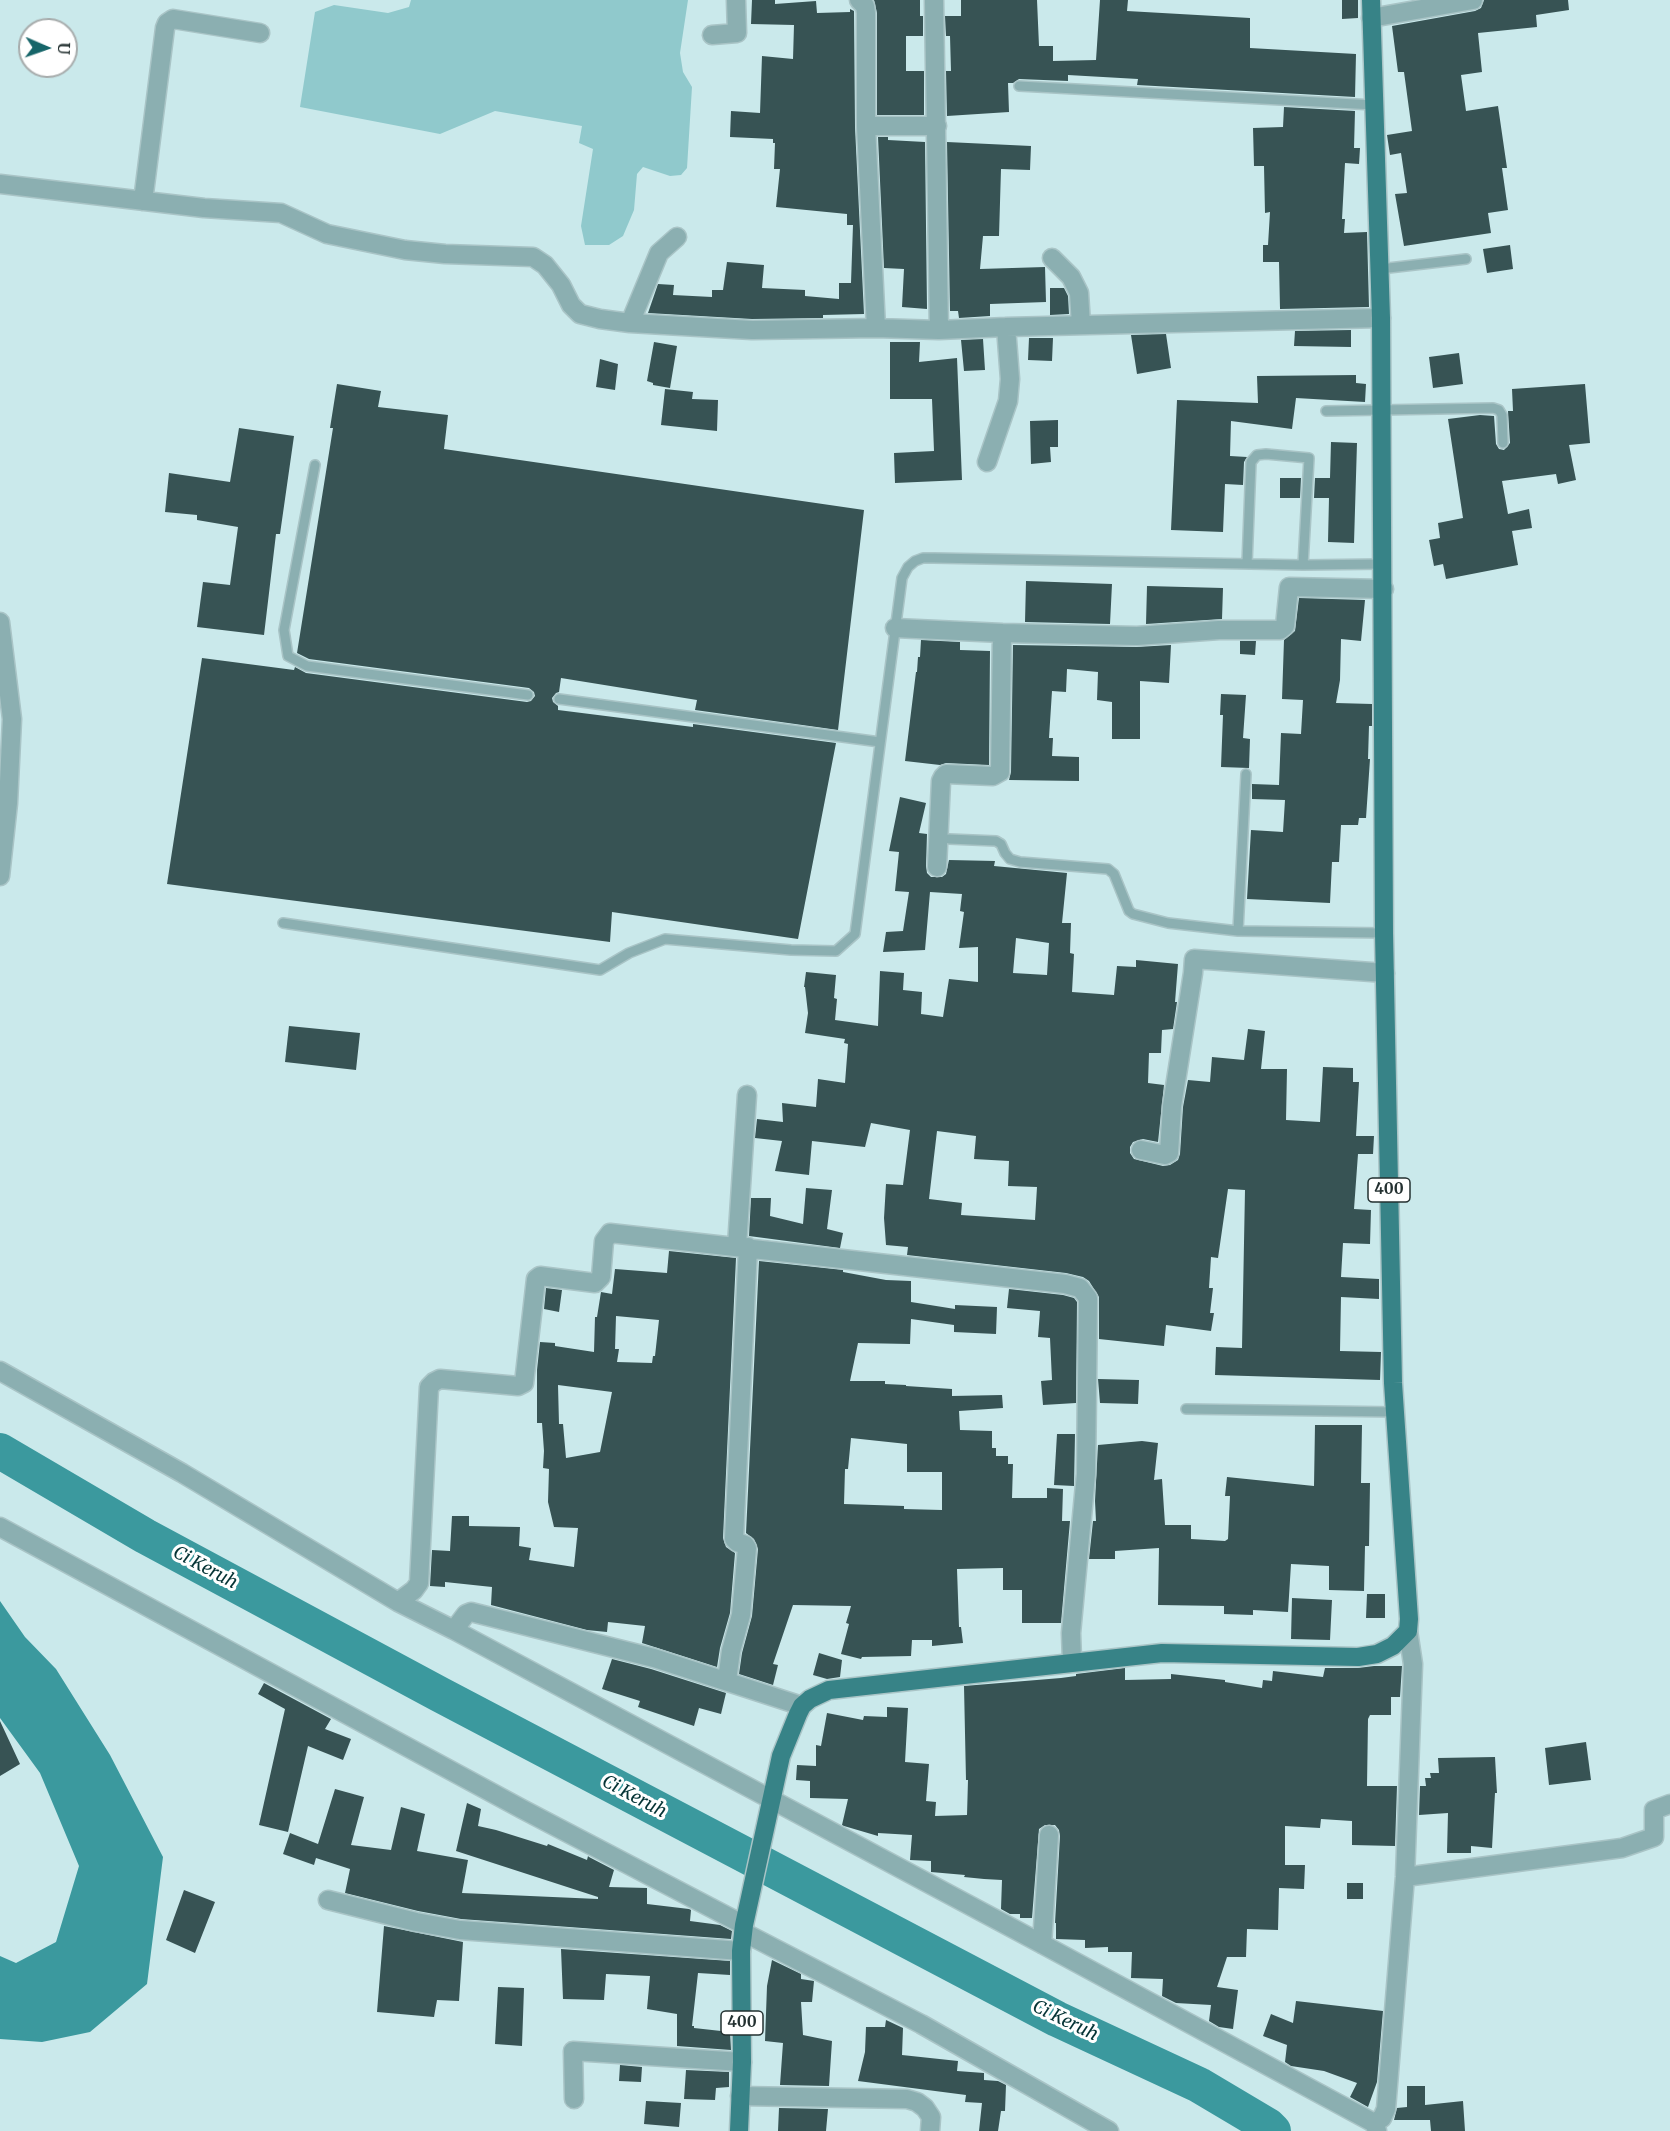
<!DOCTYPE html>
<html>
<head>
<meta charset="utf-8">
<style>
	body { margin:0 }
	#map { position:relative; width:1670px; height:2131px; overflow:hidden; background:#cae9eb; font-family:Merriweather,serif }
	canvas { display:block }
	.north { position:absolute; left:18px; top:18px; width:60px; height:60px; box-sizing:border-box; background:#fff; border:2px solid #a7acac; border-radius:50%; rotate:92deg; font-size:16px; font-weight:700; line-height:24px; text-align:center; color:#233030 }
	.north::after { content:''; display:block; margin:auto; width:21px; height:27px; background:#166569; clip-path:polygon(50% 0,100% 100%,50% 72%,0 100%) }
</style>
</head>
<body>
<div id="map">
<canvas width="1670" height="2131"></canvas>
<div class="north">U</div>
</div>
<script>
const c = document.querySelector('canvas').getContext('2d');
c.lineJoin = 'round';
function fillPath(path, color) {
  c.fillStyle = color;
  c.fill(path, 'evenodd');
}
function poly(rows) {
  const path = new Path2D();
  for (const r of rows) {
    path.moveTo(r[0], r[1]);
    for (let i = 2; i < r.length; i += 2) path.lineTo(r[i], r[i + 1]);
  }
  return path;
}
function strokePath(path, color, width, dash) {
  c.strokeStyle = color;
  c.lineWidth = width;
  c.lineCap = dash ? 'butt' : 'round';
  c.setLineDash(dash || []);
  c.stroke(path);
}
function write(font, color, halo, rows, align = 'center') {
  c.font = font + ' Merriweather,serif';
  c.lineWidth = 6;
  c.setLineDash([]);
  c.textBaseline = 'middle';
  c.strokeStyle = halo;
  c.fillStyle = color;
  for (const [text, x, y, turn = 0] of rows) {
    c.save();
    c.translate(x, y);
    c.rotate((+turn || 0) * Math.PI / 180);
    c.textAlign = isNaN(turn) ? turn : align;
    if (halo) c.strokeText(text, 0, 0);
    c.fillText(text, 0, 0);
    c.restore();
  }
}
const green = poly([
	[411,0,688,0,680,53,683,72,692,87,687,168,681,175,670,176,643,167,637,174,634,210,623,236,609,245,585,245,581,226,593,149,579,143,582,126,495,111,440,134,300,107,315,12,334,5,388,13,409,7]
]);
const water = poly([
	[0,1601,25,1637,56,1669,110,1755,163,1857,147,1984,90,2032,42,2042,0,2039,0,1956,16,1963,56,1942,79,1866,40,1773,0,1718]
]);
const river = poly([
	[0,1451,145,1536,439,1694,1057,2019,1199,2085,1268,2126,1273,2131]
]);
const building = poly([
	[752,0,775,0,775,4,816,1,817,13,850,12,850,9,854,11,855,127,864,314,823,315,823,318,752,319,648,313,658,284,674,285,673,295,712,297,712,290,723,290,727,262,764,265,762,288,805,290,805,296,839,299,839,283,851,283,853,225,847,225,847,214,776,207,780,169,774,169,775,143,773,143,773,139,730,137,731,111,760,113,762,56,793,59,794,25,751,24],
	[874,0,920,0,920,16,923,16,923,36,906,36,906,71,924,71,924,115,877,115,877,13],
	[961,0,1037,0,1039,46,1053,46,1053,61,1096,60,1100,0,1128,0,1127,11,1250,18,1250,48,1356,54,1355,97,1137,85,1138,79,1068,75,1068,81,1019,79,1013,83,1008,83,1009,112,947,116,946,71,951,71,950,36,946,36,945,16,961,16],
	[1342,0,1358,0,1358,18,1342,19],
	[1484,0,1568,0,1569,10,1536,15,1537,27,1478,33,1482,72,1461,75,1466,111,1498,106,1507,168,1502,168,1508,210,1488,213,1491,233,1404,246,1395,194,1407,193,1401,153,1390,155,1387,135,1412,131,1404,72,1398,72,1392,26,1475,11,1481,8],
	[1284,107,1355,111,1354,148,1360,148,1359,164,1345,163,1342,219,1345,219,1344,233,1367,232,1369,307,1280,309,1279,262,1263,262,1263,245,1268,245,1270,212,1265,213,1264,166,1254,166,1253,128,1283,127],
	[878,137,888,137,888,140,925,142,927,309,902,307,904,269,884,268],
	[947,142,1031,146,1030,170,1001,169,999,236,983,236,980,269,1045,267,1046,302,990,304,990,316,959,318,958,311,950,311],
	[1510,245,1513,269,1487,273,1483,249],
	[1050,288,1064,288,1068,296,1069,314,1050,315],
	[1351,330,1351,347,1294,346,1295,331],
	[1166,334,1171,368,1137,374,1131,335],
	[1029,338,1053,338,1052,361,1028,360],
	[983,339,985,370,964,371,961,340],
	[654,342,677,346,670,388,653,385,653,383,647,381],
	[890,342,920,342,919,362,957,358,962,480,895,483,894,453,934,451,932,399,890,399],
	[1459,353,1463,384,1433,388,1429,357],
	[600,359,618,364,615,390,596,387],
	[1356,375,1356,383,1366,384,1365,402,1296,398,1292,429,1231,421,1230,456,1247,457,1244,462,1243,485,1225,484,1223,532,1171,530,1177,400,1258,403,1257,376],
	[337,384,381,391,378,407,448,415,444,449,864,510,838,730,695,710,697,700,561,678,559,692,556,693,552,698,553,702,558,706,558,710,693,727,693,724,836,743,798,939,612,912,610,942,167,884,202,658,294,670,295,667,306,673,527,702,531,701,535,696,534,692,529,688,309,659,297,653,333,428,330,428],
	[1585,384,1590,443,1569,445,1576,480,1558,484,1556,474,1502,481,1508,514,1529,509,1532,528,1512,531,1518,565,1446,579,1443,564,1434,566,1429,540,1440,538,1438,523,1463,518,1448,419,1480,415,1494,416,1496,444,1499,449,1504,450,1510,443,1508,411,1513,411,1512,389],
	[665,389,693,392,692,399,718,400,717,431,661,425],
	[1058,420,1058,447,1050,447,1051,462,1031,464,1030,421],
	[239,428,294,436,280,534,276,534,264,635,197,627,203,582,230,585,238,527,197,520,197,515,165,512,169,473,230,482],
	[1331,442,1357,443,1354,543,1328,542,1329,498,1314,498,1315,478,1330,478],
	[1280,478,1301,478,1300,498,1280,498],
	[1026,581,1112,584,1110,624,1025,622],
	[1147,586,1223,588,1222,619,1146,624],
	[1299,598,1365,600,1361,641,1341,639,1340,680,1336,703,1372,704,1372,726,1369,726,1368,759,1370,759,1366,818,1359,818,1358,825,1341,825,1339,862,1332,862,1330,903,1247,899,1251,830,1283,832,1285,800,1252,799,1252,784,1279,785,1281,733,1301,734,1303,700,1282,699,1284,640,1295,631],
	[921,640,960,642,960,650,990,651,989,765,946,763,940,765,905,761,916,672,917,672,918,657,920,657],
	[1240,641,1256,641,1255,655,1240,654],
	[1013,645,1137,647,1171,645,1169,683,1140,681,1140,739,1112,739,1112,702,1097,700,1098,672,1067,669,1066,692,1052,691,1049,738,1053,738,1052,756,1079,757,1079,781,1009,780,1011,772],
	[1221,694,1246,695,1243,738,1250,739,1249,768,1221,767,1223,715,1220,715],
	[900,797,926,803,919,833,927,834,926,866,927,873,931,877,942,877,946,874,949,860,995,861,994,866,1067,873,1062,923,1071,923,1070,953,1074,954,1072,992,1114,995,1117,966,1136,967,1136,960,1178,964,1175,1002,1177,1002,1173,1029,1162,1030,1161,1053,1149,1053,1148,1083,1164,1085,1158,1142,1143,1139,1133,1142,1130,1147,1130,1153,1134,1159,1163,1166,1170,1165,1178,1160,1180,1154,1183,1107,1188,1080,1210,1082,1212,1057,1244,1060,1248,1029,1265,1031,1261,1069,1287,1069,1286,1120,1320,1122,1323,1067,1353,1068,1353,1082,1359,1082,1356,1136,1374,1136,1373,1154,1358,1154,1354,1209,1371,1210,1370,1244,1343,1243,1341,1277,1379,1279,1379,1299,1341,1297,1340,1351,1381,1352,1380,1380,1215,1375,1216,1347,1242,1348,1245,1190,1228,1189,1218,1258,1211,1257,1209,1288,1213,1288,1210,1313,1214,1313,1211,1331,1166,1325,1164,1346,1099,1339,1099,1297,1089,1281,1083,1277,1066,1273,907,1255,908,1247,886,1245,884,1218,886,1184,903,1185,910,1130,871,1123,865,1147,812,1141,809,1175,775,1171,782,1141,755,1138,757,1119,783,1122,782,1103,816,1107,818,1079,845,1083,848,1044,844,1043,845,1039,805,1033,808,1013,805,987,804,987,806,972,836,975,834,998,837,999,835,1020,878,1026,880,971,904,973,903,990,922,992,921,1014,943,1017,949,979,978,982,978,947,959,948,964,912,960,911,962,894,930,892,925,950,883,952,886,932,903,931,909,892,895,891,899,852,889,851],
	[1016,938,1049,943,1047,975,1013,973],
	[937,1131,976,1136,974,1159,1009,1161,1008,1186,1037,1187,1035,1220,961,1215,962,1203,929,1199],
	[289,1026,360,1033,356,1070,285,1062],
	[806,1188,832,1190,827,1229,843,1233,840,1248,749,1236,751,1198,771,1198,770,1216,803,1224],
	[669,1251,736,1258,723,1538,726,1547,735,1553,730,1613,720,1648,717,1667,642,1643,645,1626,608,1622,607,1632,587,1630,491,1605,492,1587,445,1582,445,1587,430,1586,432,1550,450,1551,452,1516,469,1516,469,1526,520,1527,519,1546,531,1548,529,1560,574,1567,578,1528,554,1527,548,1502,549,1469,543,1468,544,1451,542,1423,537,1423,537,1370,540,1342,555,1343,555,1346,594,1352,595,1317,597,1317,601,1292,612,1294,615,1269,667,1273],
	[616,1316,659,1320,655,1356,653,1356,652,1363,617,1362,619,1349,615,1349],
	[558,1385,612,1392,600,1452,566,1458,563,1424,559,1424],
	[759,1261,843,1270,843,1272,886,1280,911,1281,911,1302,955,1309,955,1305,997,1307,996,1334,954,1332,954,1325,911,1319,910,1344,858,1343,850,1381,885,1381,885,1384,906,1385,906,1386,952,1389,952,1396,1002,1395,1003,1408,959,1411,960,1430,992,1431,992,1448,996,1448,996,1456,1008,1456,1008,1464,1013,1464,1012,1498,1047,1498,1047,1488,1063,1489,1062,1521,1070,1521,1061,1623,1022,1623,1022,1590,1003,1590,1003,1568,957,1569,959,1627,961,1627,963,1643,932,1646,932,1640,912,1640,911,1656,862,1657,861,1659,841,1654,849,1624,846,1623,851,1606,793,1605,773,1664,778,1665,773,1685,739,1674,742,1653,752,1616,758,1549,754,1539,746,1533],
	[851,1438,907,1444,907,1472,942,1472,942,1510,904,1509,904,1506,844,1504,845,1469,848,1469],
	[546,1288,562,1290,559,1312,544,1309],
	[1009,1289,1063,1295,1074,1298,1077,1302,1076,1403,1043,1405,1041,1381,1052,1380,1050,1338,1038,1337,1040,1311,1007,1308],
	[1098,1379,1139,1380,1138,1404,1100,1403],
	[1315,1425,1362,1425,1361,1483,1370,1483,1369,1546,1365,1546,1364,1591,1329,1590,1329,1566,1291,1564,1288,1612,1253,1610,1253,1615,1224,1614,1224,1606,1158,1605,1159,1548,1115,1551,1115,1559,1089,1559,1093,1521,1096,1521,1095,1501,1098,1445,1142,1441,1158,1443,1154,1480,1162,1479,1165,1525,1191,1525,1191,1539,1225,1541,1228,1539,1230,1496,1225,1496,1227,1477,1314,1486],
	[1057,1434,1075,1434,1074,1486,1054,1485],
	[1367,1594,1385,1594,1385,1618,1366,1618],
	[1292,1598,1332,1600,1330,1640,1291,1639],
	[819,1653,842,1660,840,1677,827,1679,813,1675],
	[612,1659,651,1669,726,1693,721,1714,699,1708,694,1726,638,1707,640,1701,602,1689],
	[1374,1666,1402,1666,1400,1697,1391,1697,1391,1715,1370,1715,1368,1719,1367,1786,1397,1786,1395,1846,1352,1845,1352,1821,1321,1819,1320,1828,1285,1826,1285,1865,1305,1865,1304,1889,1279,1888,1278,1930,1247,1929,1246,1957,1227,1957,1217,1987,1238,1990,1233,2029,1219,2027,1209,2021,1211,2005,1176,2003,1162,1996,1163,1979,1131,1978,1132,1952,1108,1952,1108,1947,1085,1948,1085,1940,1056,1939,1056,1923,1055,1923,1060,1836,1059,1830,1055,1825,1045,1825,1039,1829,1032,1918,1020,1918,1020,1914,1010,1914,1001,1909,1002,1880,984,1879,964,1877,965,1875,931,1872,931,1861,910,1860,912,1835,878,1833,878,1836,844,1826,842,1825,848,1799,810,1798,810,1781,796,1780,797,1765,816,1766,816,1745,821,1746,827,1713,863,1720,864,1716,887,1717,887,1707,908,1708,905,1762,929,1764,926,1801,936,1802,935,1816,967,1815,968,1780,966,1780,964,1686,1061,1678,1076,1676,1076,1674,1125,1668,1125,1680,1171,1679,1171,1674,1225,1680,1225,1682,1262,1688,1263,1680,1272,1681,1273,1671,1323,1677,1325,1668,1358,1668],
	[264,1683,331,1719,325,1729,351,1739,343,1760,308,1746,288,1832,259,1825,285,1709,258,1694],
	[0,1721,20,1764,0,1776],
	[1586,1742,1591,1780,1549,1785,1545,1748],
	[1495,1757,1497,1793,1495,1793,1492,1848,1471,1846,1471,1853,1447,1853,1448,1813,1419,1815,1420,1786,1426,1786,1425,1778,1431,1778,1430,1773,1439,1773,1438,1758],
	[335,1789,364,1797,351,1845,391,1850,401,1807,425,1814,417,1851,468,1860,462,1893,598,1899,598,1897,456,1851,467,1803,481,1809,478,1826,496,1830,547,1846,548,1844,587,1860,588,1856,589,1857,614,1870,609,1887,647,1888,647,1904,689,1909,691,1910,690,1921,720,1925,732,1931,731,1939,461,1919,418,1911,345,1893,350,1869,316,1858,314,1865,283,1854,290,1833,318,1844],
	[1347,1883,1363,1883,1363,1899,1347,1899],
	[184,1890,215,1902,195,1953,166,1940],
	[384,1926,463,1942,459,2001,437,2000,434,2017,377,2012],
	[561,1949,730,1961,730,1975,698,1973,692,2026,694,2026,694,2028,730,2032,731,2050,677,2046,677,2014,647,2009,650,1976,606,1974,604,2000,563,1999],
	[772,1960,801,1974,801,1979,814,1981,812,2002,801,2002,803,2035,832,2041,829,2086,780,2085,783,2043,765,2041,767,1986],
	[498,1987,524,1988,522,2046,495,2044],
	[1296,2001,1383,2011,1377,2082,1368,2107,1350,2097,1357,2083,1324,2071,1291,2066,1285,2062,1287,2045,1263,2036,1271,2014,1293,2023],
	[886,2020,903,2028,902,2055,958,2061,957,2071,984,2073,984,2080,998,2081,1006,2085,1005,2111,1001,2111,998,2131,979,2131,982,2103,965,2102,966,2095,858,2081,865,2052,866,2027,885,2027],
	[620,2065,642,2067,641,2082,619,2081],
	[686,2070,729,2072,729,2087,716,2088,715,2100,684,2099],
	[1407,2086,1425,2086,1425,2105,1463,2101,1465,2131,1431,2131,1430,2120,1394,2120,1397,2108,1407,2107],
	[646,2101,681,2103,679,2127,644,2124],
	[779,2108,828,2109,826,2131,778,2131]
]);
const lane = poly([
	[1019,86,1374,105],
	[1380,269,1466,259],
	[1326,411,1493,408,1499,410,1502,415,1503,443],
	[315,465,284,630,288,656,307,666,528,695],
	[1247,564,1251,462,1257,455,1266,454,1309,458,1303,565],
	[559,699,880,742],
	[1246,774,1238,931,1384,933],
	[949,839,996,841,1001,844,1005,853,1010,859,1020,862,1108,869,1114,874,1129,911,1133,914,1168,923,1238,931],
	[283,923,600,970,629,953,665,939,791,950,836,951,855,934,902,578,908,567,915,561,923,558,934,558,1303,565,1383,564],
	[1186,1409,1396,1412]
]);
const street = poly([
	[859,0,865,6,866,13,866,126,876,328],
	[934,0,939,330],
	[1371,18,1473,0],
	[712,35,737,33,736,0],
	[866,126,937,126],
	[0,184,204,208,281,213,327,234,405,250,445,254,533,257,545,265,561,285,571,305,580,314,600,319,630,323,752,330,876,328,939,330,1006,327,1381,318],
	[143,201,165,28,167,23,173,19,260,33],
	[1052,258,1071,277,1079,293,1081,325],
	[630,323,659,253,677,237],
	[987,462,1008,401,1010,379,1006,327],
	[0,622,12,719,8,803,0,876],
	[895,628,1002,633,1000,772,993,776,946,774,943,777,941,781,937,867],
	[1002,633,1137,636,1219,630,1280,630,1285,626,1289,587,1384,589],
	[1141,1150,1165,1155,1169,1153,1172,1106,1193,973,1194,959,1385,973],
	[737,1246,747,1095],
	[0,1371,182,1473,398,1602,454,1630,1042,1944,1374,2123,1377,2131],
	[0,1527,522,1809,744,1925],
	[398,1602,414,1590,419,1583,429,1387,434,1382,440,1379,518,1386,524,1383,536,1279,540,1276,595,1283,601,1277,604,1241,610,1233,1065,1284,1080,1288,1088,1298,1086,1474,1071,1633,1072,1661],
	[454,1630,466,1614,471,1612,654,1658,802,1706],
	[727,1680,731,1651,741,1615,747,1548,745,1545,737,1542,734,1539,748,1247],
	[1405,1877,1622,1848,1654,1837,1654,1810,1670,1804],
	[328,1900,416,1922,460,1930,741,1951],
	[743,1932,921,2024,1109,2131],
	[1042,1944,1049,1835],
	[740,2096,907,2099,917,2102,925,2108,931,2117,930,2131],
	[574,2099,573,2051,742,2062],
	[1374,2123,1382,2118,1386,2109,1405,1877,1413,1664,1408,1631]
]);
const primary = poly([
	[739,2131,742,2062,741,1951,744,1925,781,1756,798,1714,802,1706,810,1699,829,1690,1162,1653,1358,1657,1377,1654,1393,1646,1408,1631,1409,1619,1393,1383,1384,933,1381,318,1371,0]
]);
const shields = [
	[1389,1190,42],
	[742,2023,42]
];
const shieldNames = [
	["400",1389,1190],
	["400",742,2023]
];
const waterNames = [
	["Ci Keruh",205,1568,28],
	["Ci Keruh",634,1797,28],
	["Ci Keruh",1065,2021,26]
];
fillPath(green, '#90c9cc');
fillPath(water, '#3b999e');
strokePath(river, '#3b999e', 36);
fillPath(building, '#375354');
strokePath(lane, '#a9c4c6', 12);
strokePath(street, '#a9c4c6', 21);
strokePath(primary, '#a9c4c6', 21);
strokePath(lane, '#8bafb1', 9);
strokePath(street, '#8bafb1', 18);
strokePath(primary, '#378387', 18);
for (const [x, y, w] of shields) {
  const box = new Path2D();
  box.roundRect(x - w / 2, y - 12, w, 24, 4.5);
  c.fillStyle = '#fff';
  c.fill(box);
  strokePath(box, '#233030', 1.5);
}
write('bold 15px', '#233030', null, shieldNames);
write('italic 18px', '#063436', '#fff', waterNames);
</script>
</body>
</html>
